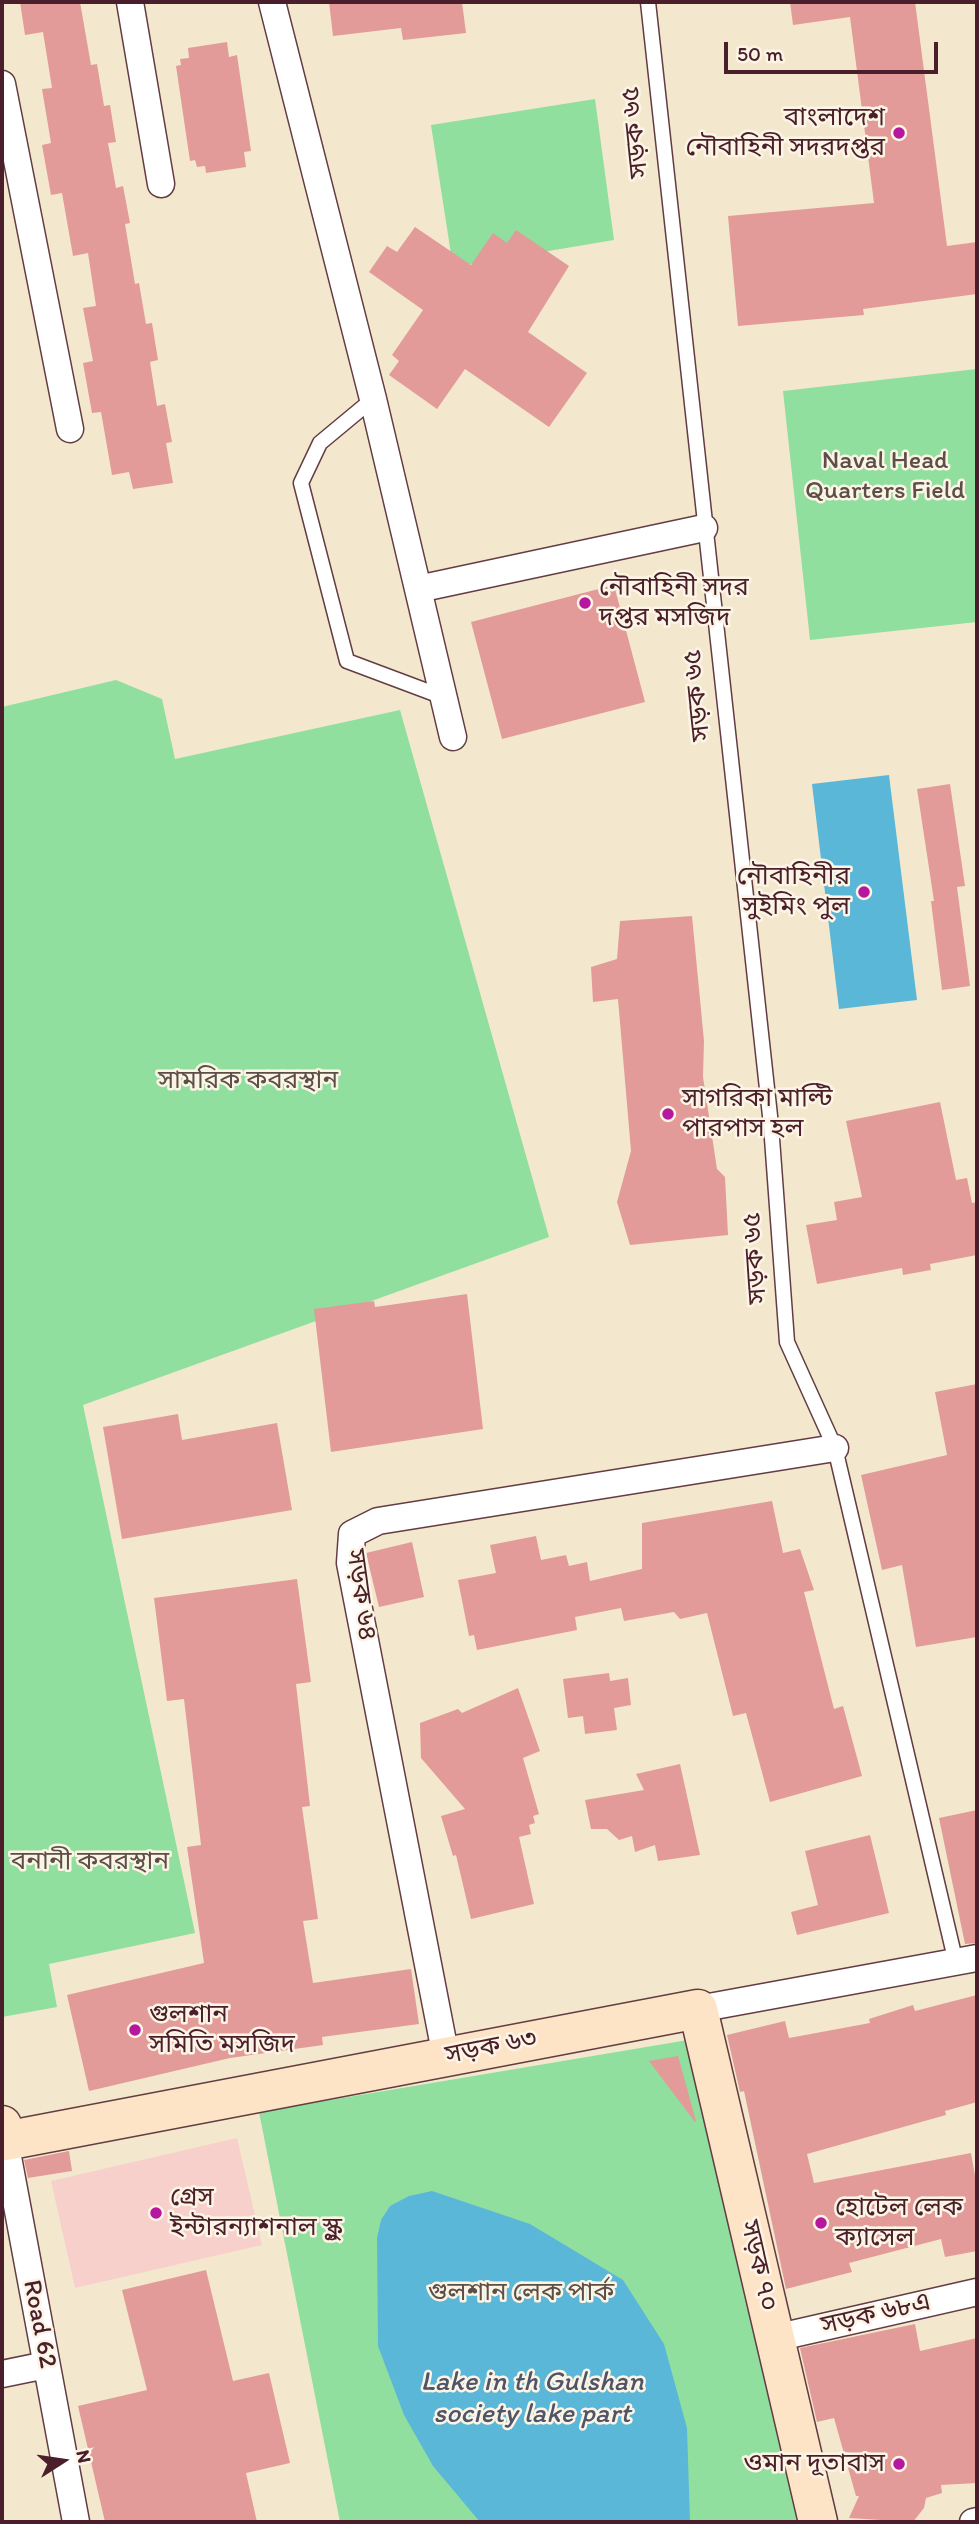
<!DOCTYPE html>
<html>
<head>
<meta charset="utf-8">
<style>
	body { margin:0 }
	#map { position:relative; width:979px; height:2524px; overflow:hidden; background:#f3e8cd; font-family:Itim,sans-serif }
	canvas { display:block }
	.frame { position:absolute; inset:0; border:4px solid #4a1f2b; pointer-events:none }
	.north { position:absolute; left:28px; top:2426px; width:70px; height:70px; -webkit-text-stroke:5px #fcf5e5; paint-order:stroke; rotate:78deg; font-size:19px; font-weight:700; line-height:28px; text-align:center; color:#4a1f2b }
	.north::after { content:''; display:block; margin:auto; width:24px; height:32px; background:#4a1f2b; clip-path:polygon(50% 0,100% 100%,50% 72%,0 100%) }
	.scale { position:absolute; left:724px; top:42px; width:214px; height:32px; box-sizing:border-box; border:4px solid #4a1f2b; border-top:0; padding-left:9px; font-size:21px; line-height:24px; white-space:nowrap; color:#4a1f2b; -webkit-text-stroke:5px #fcf5e5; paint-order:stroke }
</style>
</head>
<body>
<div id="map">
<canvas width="979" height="2524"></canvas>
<div class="frame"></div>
<div class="north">N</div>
<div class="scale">50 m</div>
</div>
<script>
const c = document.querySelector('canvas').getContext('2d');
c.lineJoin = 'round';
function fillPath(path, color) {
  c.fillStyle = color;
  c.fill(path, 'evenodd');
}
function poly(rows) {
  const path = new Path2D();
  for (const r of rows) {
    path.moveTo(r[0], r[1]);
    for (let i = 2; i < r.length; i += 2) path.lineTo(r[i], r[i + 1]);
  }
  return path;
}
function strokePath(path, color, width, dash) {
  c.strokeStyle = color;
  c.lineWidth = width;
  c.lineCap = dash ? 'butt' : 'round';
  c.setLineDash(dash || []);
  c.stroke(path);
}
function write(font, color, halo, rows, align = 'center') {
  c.font = font + ' Itim,"Noto Sans Bengali",sans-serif';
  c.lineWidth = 5;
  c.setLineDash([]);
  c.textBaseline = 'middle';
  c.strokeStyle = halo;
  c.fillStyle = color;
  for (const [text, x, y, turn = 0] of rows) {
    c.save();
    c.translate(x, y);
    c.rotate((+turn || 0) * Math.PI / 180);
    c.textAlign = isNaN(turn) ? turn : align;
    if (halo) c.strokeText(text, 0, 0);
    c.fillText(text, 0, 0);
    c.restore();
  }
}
const built = poly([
	[237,2138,262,2245,75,2288,51,2181]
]);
const green = poly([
	[595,99,614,240,453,267,431,125],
	[977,369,977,622,810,640,783,391],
	[116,680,162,699,175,759,400,710,549,1237,83,1405,195,1933,49,1964,57,2007,2,2017,2,707],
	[688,2040,802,2522,340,2522,259,2112]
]);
const water = poly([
	[889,775,917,1000,839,1009,812,784],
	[432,2191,530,2224,623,2280,664,2344,687,2428,690,2522,480,2522,433,2466,404,2415,378,2346,377,2238,381,2220,390,2206,409,2196]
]);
const building = poly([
	[20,2,80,2,91,65,97,64,104,106,110,105,116,142,108,143,116,188,123,186,130,223,125,224,135,284,139,283,146,324,152,323,158,360,150,362,157,406,165,404,172,442,166,443,173,483,133,489,129,472,112,475,101,412,92,413,83,363,93,361,83,308,96,306,88,253,73,256,62,193,51,195,42,145,51,143,42,89,52,88,43,32,25,35],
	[329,2,462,2,466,33,403,40,401,28,333,36],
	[790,2,915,2,947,246,977,242,977,294,863,309,864,315,738,326,728,216,874,203,850,17,793,25],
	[227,42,229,57,237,55,251,151,244,152,246,167,206,173,205,166,197,167,195,160,190,161,176,66,181,65,180,59,189,58,188,48],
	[415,227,471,265,493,233,507,243,516,230,569,266,528,332,587,373,549,427,465,369,437,409,389,375,399,361,392,355,423,310,369,272,387,246,397,252],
	[614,585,645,702,502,739,471,622],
	[950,784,965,886,957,887,970,986,942,990,931,901,934,901,917,789],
	[692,916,704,1041,703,1077,717,1169,725,1177,728,1235,630,1245,617,1202,631,1151,618,999,593,1002,591,967,617,959,620,921],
	[940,1102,956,1180,967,1178,972,1203,977,1202,977,1255,930,1264,931,1270,903,1275,902,1268,817,1284,806,1225,837,1220,834,1202,862,1197,846,1121],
	[467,1294,483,1429,331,1452,314,1309,374,1301,375,1307],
	[977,1384,977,1637,916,1647,902,1565,882,1570,861,1475,947,1455,935,1392],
	[178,1414,182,1440,277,1423,292,1510,122,1539,103,1427],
	[772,1501,783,1553,800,1549,814,1590,804,1592,834,1709,843,1706,862,1776,770,1802,746,1713,733,1716,707,1613,680,1619,674,1612,624,1621,621,1608,575,1617,577,1630,477,1650,474,1635,469,1636,458,1580,496,1573,490,1545,536,1536,541,1560,566,1555,569,1566,587,1562,590,1581,642,1569,642,1523],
	[412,1542,424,1597,379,1607,366,1553],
	[297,1579,311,1682,296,1684,310,1806,302,1807,318,1919,303,1921,313,1983,411,1969,419,2024,322,2037,323,2045,230,2058,89,2091,67,1995,204,1963,187,1847,201,1845,184,1699,167,1701,154,1598],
	[609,1673,610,1681,628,1678,631,1705,614,1708,617,1730,585,1734,583,1716,568,1718,563,1679],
	[518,1688,540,1751,523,1758,539,1814,533,1816,535,1823,529,1825,531,1834,519,1837,534,1904,471,1919,456,1855,453,1856,441,1816,465,1809,421,1758,420,1723,458,1709,462,1713],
	[680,1764,700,1855,658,1861,655,1845,635,1852,632,1836,619,1840,607,1829,591,1829,585,1800,644,1790,636,1774],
	[977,1810,977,1943,965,1944,939,1818],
	[870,1835,889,1913,797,1935,791,1912,818,1905,805,1851],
	[977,1995,977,2102,945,2111,946,2115,807,2154,814,2183,971,2153,977,2187,977,2251,945,2257,941,2239,849,2263,852,2272,786,2289,744,2091,740,2092,727,2035,785,2021,789,2038,870,2023,869,2019,913,2005,915,2011],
	[678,2056,696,2121,695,2122,649,2061],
	[69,2151,72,2171,28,2178,24,2160],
	[206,2270,233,2381,269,2373,290,2463,246,2473,257,2522,105,2522,78,2406,147,2390,122,2290],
	[915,2324,920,2351,977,2338,977,2483,941,2485,942,2493,926,2498,924,2508,913,2522,849,2518,859,2496,856,2496,834,2418,817,2422,800,2348]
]);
const lane = poly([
	[648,2,771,1125,787,1342,835,1448,956,1963],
	[373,399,320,443,301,483,347,661,443,697]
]);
const street = poly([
	[130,2,161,184],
	[272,2,373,399,453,737],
	[2,84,70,429],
	[418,589,704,528],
	[698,2009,977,1958],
	[446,2057,350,1563,352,1534,378,1521,835,1448],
	[5,2141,76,2522],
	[775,2338,977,2292],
	[2,2374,46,2365],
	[973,2522,977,2521]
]);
const secondary = poly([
	[2,2125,5,2141,698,2009,818,2522]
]);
const markers = [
	[899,133,7,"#b5179e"],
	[585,603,7,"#b5179e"],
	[864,892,7,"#b5179e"],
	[668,1114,7,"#b5179e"],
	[135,2030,7,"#b5179e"],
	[156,2213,7,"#b5179e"],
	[821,2223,7,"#b5179e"],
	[899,2464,7,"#b5179e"]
];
const poiNames = [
	["বাংলাদেশ",885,118,"right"],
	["নৌবাহিনী সদরদপ্তর",885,148,"right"],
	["নৌবাহিনী সদর",599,588],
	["দপ্তর মসজিদ",599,618],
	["নৌবাহিনীর",850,877,"right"],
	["সুইমিং পুল",850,907,"right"],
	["সাগরিকা মাল্টি",682,1099],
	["পারপাস হল",682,1129],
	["গুলশান",149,2015],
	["সমিতি মসজিদ",149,2045],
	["গ্রেস",170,2198],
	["ইন্টারন্যাশনাল স্কুল",170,2228],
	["হোটেল লেক",835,2208],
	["ক্যাসেল",835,2238],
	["ওমান দূতাবাস",885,2464,"right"]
];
const streetNames = [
	["সড়ক ৬৫",636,132,-96],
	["সড়ক ৬৫",698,695,-96],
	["সড়ক ৬৫",756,1258,-94],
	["সড়ক ৬৪",360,1595,82],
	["সড়ক ৬৩",491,2048,-11],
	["সড়ক ৭০",758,2266,77],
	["সড়ক ৬৮এ",876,2315,-13],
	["Road 62",39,2324,79]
];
const parkNames = [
	["Naval Head",885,461],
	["Quarters Field",885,491],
	["সামরিক কবরস্থান",248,1081],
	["বনানী কবরস্থান",90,1862],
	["গুলশান লেক পার্ক",521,2293]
];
const waterNames = [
	["Lake in th Gulshan",532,2383],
	["society lake part",532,2415]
];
fillPath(built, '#f7d0cc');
fillPath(green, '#90df9e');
fillPath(water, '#5ab7d8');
fillPath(building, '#e29b99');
strokePath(lane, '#633d43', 17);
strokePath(street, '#633d43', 29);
strokePath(secondary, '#633d43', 41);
strokePath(lane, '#fff', 14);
strokePath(street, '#fff', 26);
strokePath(secondary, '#fee4c6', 38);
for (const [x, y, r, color] of markers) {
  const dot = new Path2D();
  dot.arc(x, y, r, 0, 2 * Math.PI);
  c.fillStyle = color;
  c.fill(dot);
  strokePath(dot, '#fcf5e5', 2.5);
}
write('26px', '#4a1f2b', '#fcf5e5', poiNames, 'left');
write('26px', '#4a1f2b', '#fcf5e5', streetNames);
write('26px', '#5c4f48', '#fcf5e5', parkNames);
write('italic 28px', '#505468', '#fcf5e5', waterNames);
</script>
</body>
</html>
